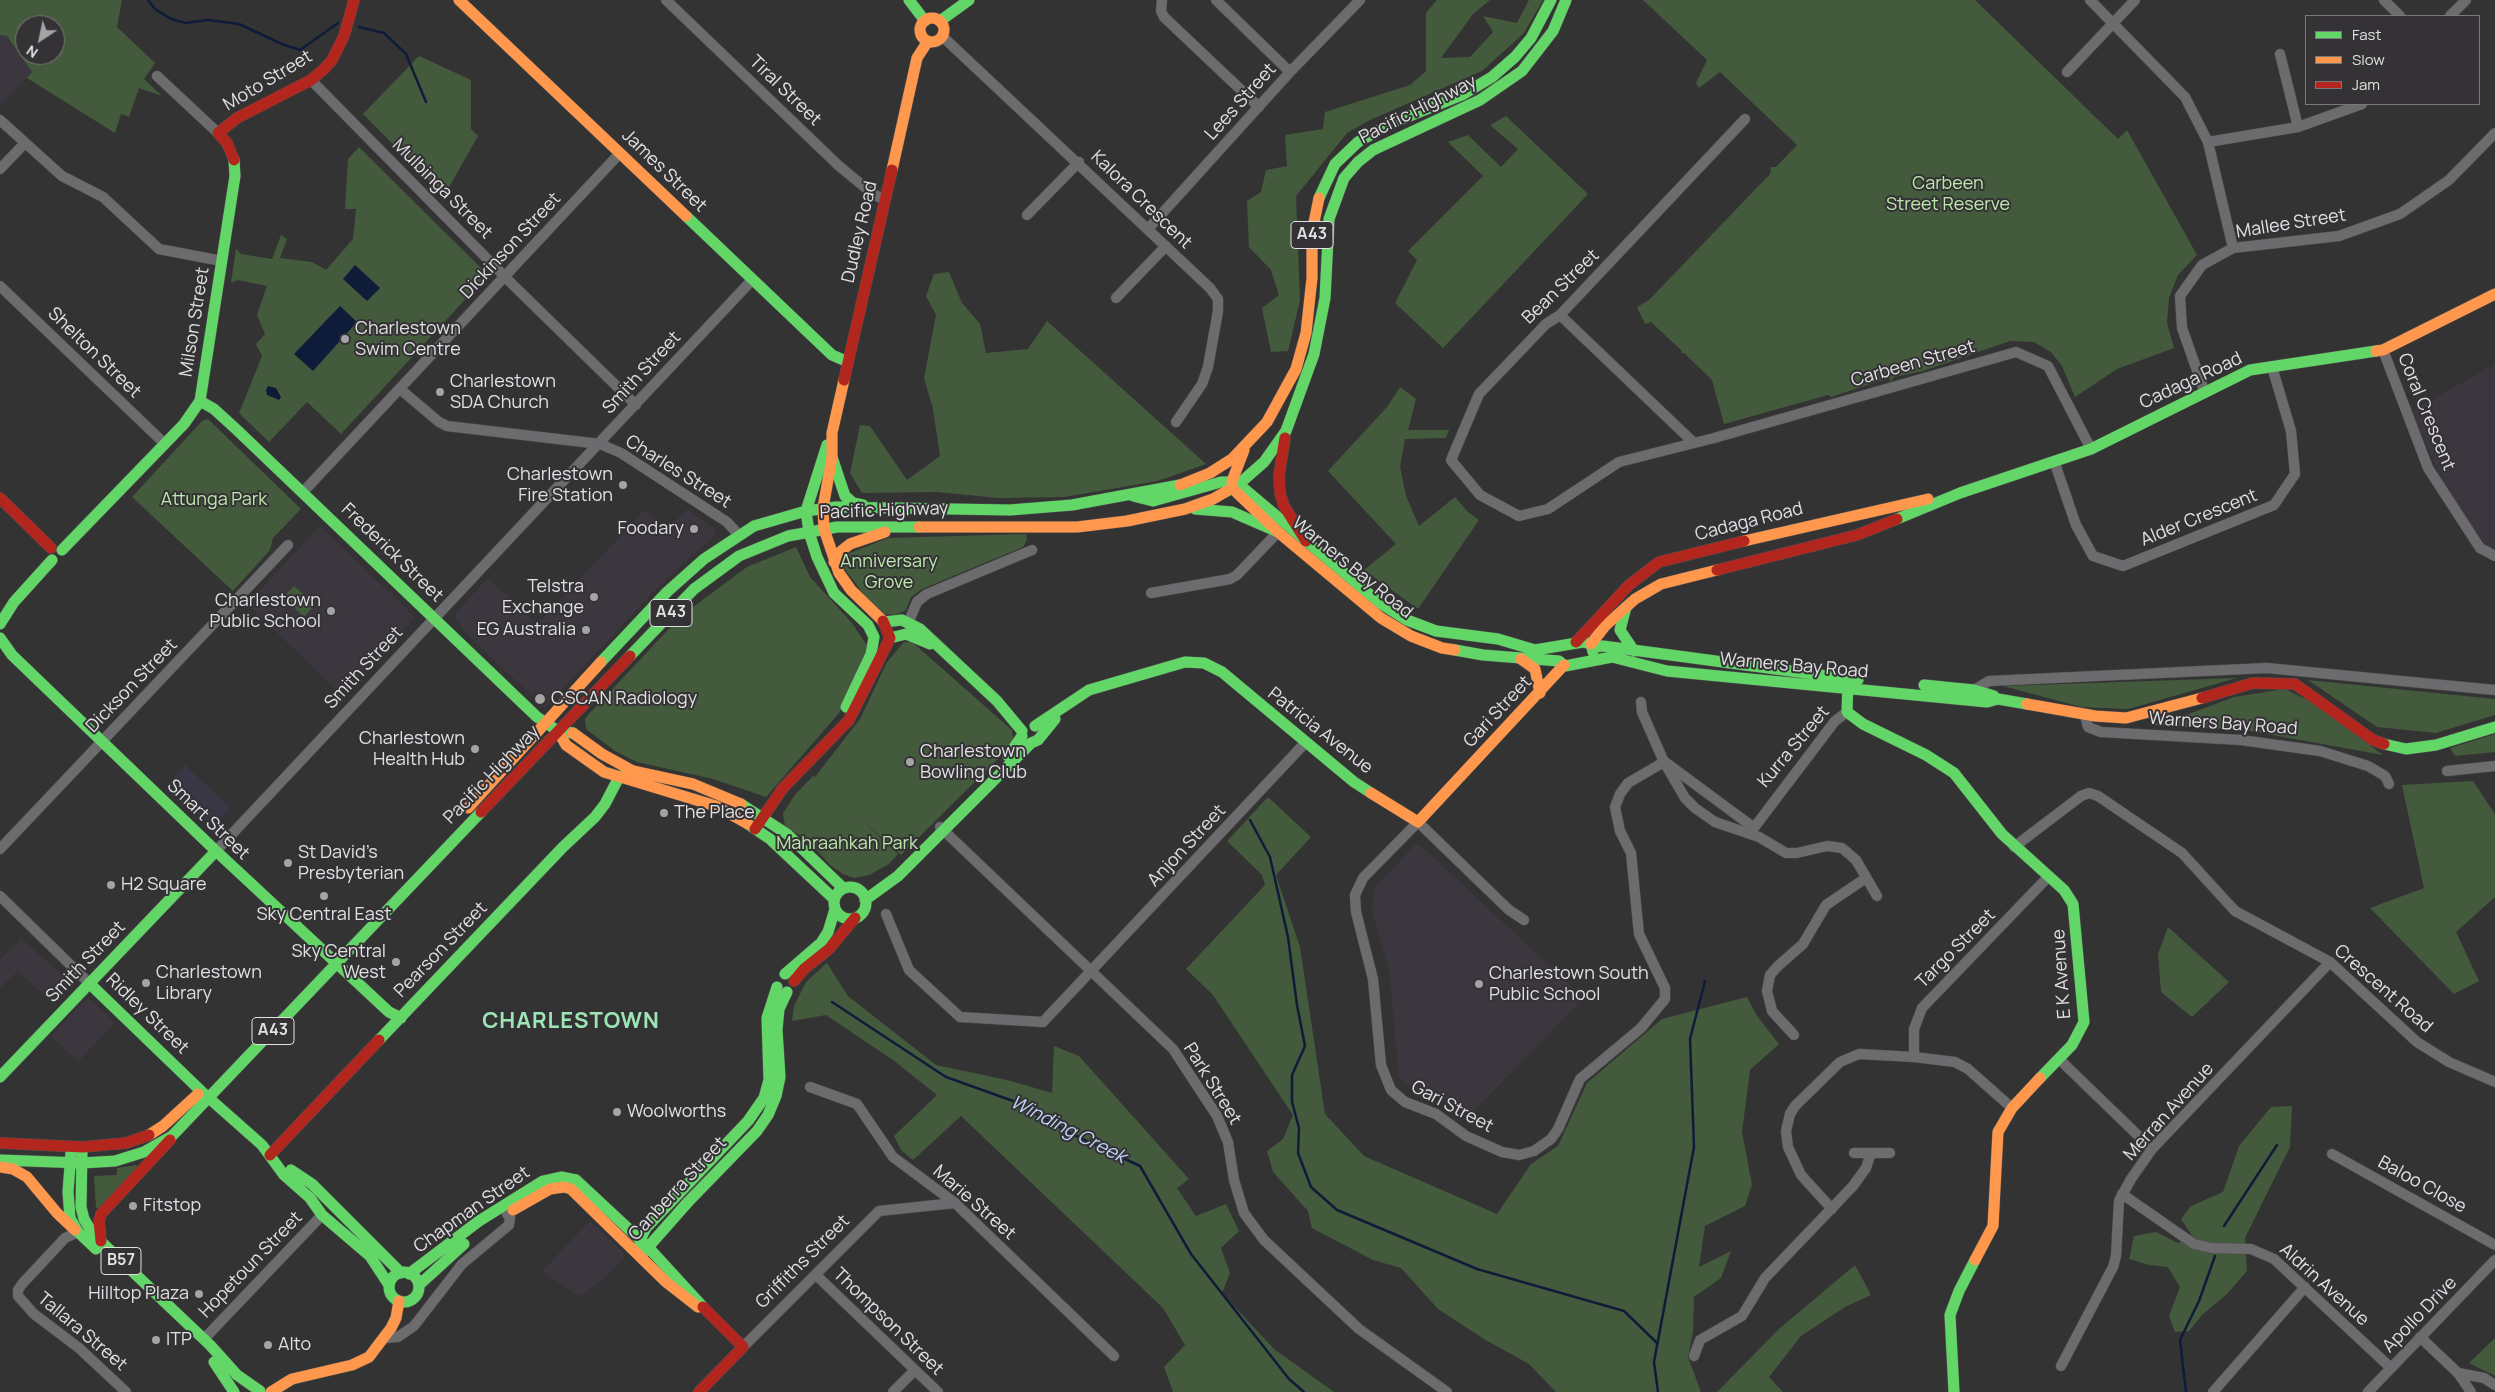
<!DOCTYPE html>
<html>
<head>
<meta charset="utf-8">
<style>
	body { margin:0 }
	#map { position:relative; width:2495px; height:1392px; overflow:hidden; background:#343334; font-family:Manrope,sans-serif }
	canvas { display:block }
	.legend { position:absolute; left:2305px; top:15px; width:175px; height:90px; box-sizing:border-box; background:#343235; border:1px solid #79787a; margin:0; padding:6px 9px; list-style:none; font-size:15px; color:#e1e0e2 }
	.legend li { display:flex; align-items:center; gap:10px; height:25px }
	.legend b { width:25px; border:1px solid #79787a }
	.north { position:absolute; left:15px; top:15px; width:50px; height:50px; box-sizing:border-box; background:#343235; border:1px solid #79787a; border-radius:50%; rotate:214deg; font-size:14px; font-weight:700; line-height:20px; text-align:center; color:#e1e0e2 }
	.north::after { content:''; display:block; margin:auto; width:18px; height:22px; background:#a4a3a5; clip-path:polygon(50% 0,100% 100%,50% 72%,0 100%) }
</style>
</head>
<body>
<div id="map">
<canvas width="2495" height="1392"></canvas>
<ul class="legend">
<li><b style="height:6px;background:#63d668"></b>Fast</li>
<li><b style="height:6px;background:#ff974d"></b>Slow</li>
<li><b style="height:6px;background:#b3261e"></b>Jam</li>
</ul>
<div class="north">N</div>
</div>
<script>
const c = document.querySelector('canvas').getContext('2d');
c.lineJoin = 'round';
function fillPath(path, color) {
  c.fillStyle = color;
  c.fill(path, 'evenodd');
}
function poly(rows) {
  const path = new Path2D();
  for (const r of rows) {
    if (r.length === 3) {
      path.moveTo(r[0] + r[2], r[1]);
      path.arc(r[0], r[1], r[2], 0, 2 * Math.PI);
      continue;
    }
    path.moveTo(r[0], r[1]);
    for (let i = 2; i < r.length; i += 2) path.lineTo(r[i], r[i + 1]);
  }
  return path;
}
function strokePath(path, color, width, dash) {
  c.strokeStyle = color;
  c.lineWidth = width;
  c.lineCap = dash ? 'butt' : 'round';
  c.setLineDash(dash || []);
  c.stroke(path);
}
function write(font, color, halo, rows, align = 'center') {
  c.font = font + ' Manrope,sans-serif';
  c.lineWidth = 4;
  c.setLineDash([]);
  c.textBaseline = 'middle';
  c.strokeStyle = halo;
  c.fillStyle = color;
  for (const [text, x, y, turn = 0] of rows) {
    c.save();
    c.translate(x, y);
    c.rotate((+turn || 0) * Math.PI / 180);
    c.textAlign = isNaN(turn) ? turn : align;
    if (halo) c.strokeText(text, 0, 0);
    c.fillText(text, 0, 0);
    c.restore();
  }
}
const built = poly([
	[0,4,25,55,49,55,0,105],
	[2495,364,2495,549,2487,547,2446,489,2411,412],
	[687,509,716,530,715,535,655,590,545,708,475,642,455,619,456,613,488,578,537,624,645,510,667,530],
	[320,526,415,617,342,695,247,604],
	[1415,845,1420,845,1584,998,1466,1119,1444,1099,1416,1090,1399,1078,1389,970,1372,912,1375,887],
	[21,938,71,984,53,1003,18,971,0,988,0,960],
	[88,997,115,1023,78,1062,51,1036],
	[590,1221,624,1253,624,1258,599,1283,579,1296,542,1271]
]);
const medical = poly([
	[185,765,230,808,212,827,167,785]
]);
const green = poly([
	[0,0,122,0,117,27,155,63,144,79,162,96,139,88,129,117,121,114,115,133,27,78,32,72,7,36,0,35],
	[25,25,55,25,55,55,25,55],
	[1437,0,1490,0,1473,14,1441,58,1470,57,1493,32,1483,16,1517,23,1529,0,1543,0,1524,33,1482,71,1370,120,1347,133,1296,196,1300,300,1288,351,1271,352,1262,308,1279,295,1271,270,1249,247,1247,201,1261,192,1266,170,1287,166,1285,135,1323,129,1325,112,1410,85,1426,71,1426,13],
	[1643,0,1975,0,2118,139,2127,130,2197,255,2178,275,2169,298,2167,323,2174,348,2117,369,2075,397,2062,366,2051,352,2034,342,2010,341,1923,371,1894,377,1891,382,1889,378,1831,397,1828,395,1724,424,1712,380,1684,353,1681,353,1682,351,1651,322,1645,324,1637,307,1649,300,1770,174,1771,167,1776,167,1797,145,1720,72,1699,88,1696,83,1707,60],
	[419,56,471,80,471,129,478,136,444,196,363,114],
	[1506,116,1588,194,1443,348,1395,303,1417,260,1408,251,1483,176,1448,142,1468,135,1501,167,1518,149,1490,125],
	[359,147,483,270,485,278,341,434,307,402,269,442,239,413,262,356,256,344,265,334,257,315,267,286,238,280,231,283,236,249,241,254,272,259,281,235,287,239,280,258,312,262,326,270,353,239,356,209,345,209,348,159],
	[949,272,962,303,980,324,986,353,1028,349,1047,321,1206,464,1158,481,1064,497,998,498,937,492,862,493,850,473,860,425,870,426,907,480,940,456,933,409,924,378,936,315,926,296,934,274],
	[1400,387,1416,399,1408,430,1449,430,1446,438,1405,439,1400,467,1406,496,1419,526,1455,497,1468,512,1479,520,1418,609,1364,570,1396,544,1328,471,1387,407],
	[208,419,301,509,273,538,270,550,233,591,132,497,202,421],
	[1026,534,1027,540,1023,547,922,589,911,597,906,610,895,615,884,614,868,600,844,568,845,555,888,538],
	[796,547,810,577,852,623,868,647,839,713,766,797,713,779,637,762,615,751,586,729,585,719,589,714,681,616,747,567],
	[294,586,315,605,304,617,283,597],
	[904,642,912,642,1012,730,1013,738,1010,747,901,855,858,817,898,854,889,864,869,875,854,878,843,874,830,865,808,840,785,827,783,813,795,795,813,776,815,777,860,719,887,662],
	[2237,678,2128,709,2081,707,2003,686],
	[2308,680,2495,699,2495,715,2436,733,2377,727],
	[2285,689,2315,704,2383,755,2245,730,2149,725,2175,719,2234,697],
	[2495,734,2495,752,2455,756,2450,748],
	[2473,781,2495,814,2495,897,2456,932,2479,981,2454,994,2370,908,2424,888,2402,785],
	[1268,797,1311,837,1276,875,1300,947,1325,1114,1364,1156,1497,1214,1531,1164,1558,1146,1587,1083,1662,1019,1747,997,1757,1016,1779,1044,1750,1070,1742,1132,1752,1185,1745,1206,1705,1226,1699,1267,1731,1251,1721,1278,1694,1297,1693,1332,1688,1357,1701,1392,1556,1392,1529,1364,1484,1339,1438,1309,1401,1268,1373,1260,1312,1228,1308,1211,1273,1172,1267,1151,1283,1139,1293,1115,1213,995,1186,969,1265,885,1262,875,1227,841],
	[2168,927,2229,982,2192,1017,2161,992,2158,954],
	[827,963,848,996,936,1065,1007,1080,1052,1093,1054,1046,1079,1056,1189,1179,1177,1188,1196,1216,1226,1204,1239,1231,1221,1248,1230,1273,1222,1293,1274,1349,1334,1392,1173,1392,1164,1367,1185,1345,1163,1308,961,1116,913,1160,901,1150,894,1136,937,1095,893,1060,826,1015,792,1021,794,1006,806,982],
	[2292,1106,2290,1147,2245,1238,2247,1271,2227,1294,2203,1314,2189,1331,2175,1332,2169,1316,2180,1287,2168,1267,2149,1265,2129,1259,2134,1236,2156,1232,2178,1243,2193,1237,2181,1219,2191,1206,2223,1192,2239,1146,2271,1107],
	[136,1165,139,1169,100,1210,96,1207,94,1176,117,1175,117,1168],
	[1855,1265,1871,1295,1845,1307,1801,1336,1769,1377,1783,1392,1717,1392,1780,1328],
	[2495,1338,2495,1376,2469,1363]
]);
const water = poly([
	[355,265,380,288,367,301,343,279],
	[340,306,357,322,313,371,294,354],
	[268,386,276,388,281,397,279,400,267,395,266,390]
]);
const stream = poly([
	[148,0,155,9,171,19,186,23,208,20,239,24,282,44,300,50,338,23],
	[359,27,384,33,406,54,426,102],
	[1250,820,1270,857,1288,937,1297,1005,1305,1046,1292,1075,1292,1102,1299,1128,1298,1153,1311,1187,1337,1210,1477,1269,1624,1311,1657,1343],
	[832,1002,946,1077,1013,1101,1072,1134,1140,1166,1191,1254,1289,1379,1304,1392],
	[2224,1226,2277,1145],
	[1658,1392,1654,1362,1694,1147,1690,1039,1705,981],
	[2186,1392,2180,1340,2199,1301,2215,1256]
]);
const street = poly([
	[666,0,839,166,873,194,885,200],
	[1162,0,1161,11,1164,17,1259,107],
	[1216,0,1290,72],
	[2090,0,2185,97,2208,142,2233,248],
	[2384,0,2400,16],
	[2450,16,2466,0],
	[942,36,1210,288,1218,299,1218,311,1208,367,1202,384,1176,422],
	[2280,54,2298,127],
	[2067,72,2135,0],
	[157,76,218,133],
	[311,80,510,282,636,405],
	[1745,119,1560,315,1546,324,1479,394,1451,460,1480,495,1519,516,1548,509,1619,462,1714,438,2016,352,2048,366,2091,449],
	[0,120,62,176,103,197,159,249,222,261],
	[2208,142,2298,127,2362,104],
	[0,169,25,143],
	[1027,215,1079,162],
	[1148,229,1290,72,1360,0],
	[0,286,165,444],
	[1116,298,1166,246],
	[1560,315,1694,443],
	[2383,350,2428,468,2480,548,2495,556],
	[400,389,439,422,447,426,600,444,621,453,727,522,738,534],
	[2205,393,2182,328,2180,296,2202,265,2233,248,2339,236,2400,214,2449,180,2495,133],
	[2054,461,2076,525,2093,556,2123,566,2274,505,2295,474,2291,431,2272,367],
	[303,492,620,153],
	[1151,593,1230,579,1237,575,1278,532],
	[909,621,917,602,927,594,1032,550],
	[1974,690,1989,681,2267,668,2495,690],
	[1641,702,1642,712,1664,762,1685,798,1695,808,1715,822,1759,837,1786,853,1797,853,1827,846,1842,848,1856,860,1877,896],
	[2085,715,2088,727,2101,732,2241,740,2320,751,2368,766,2385,776,2389,784],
	[1665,762,1753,827],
	[2447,771,2495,766],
	[940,827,1173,1049,1217,1116,1228,1142,1234,1180,1244,1213,1264,1240,1359,1329,1447,1392],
	[1750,833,1835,721,1847,712],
	[2014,847,2081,796,2089,793,2098,796,2182,853,2235,911,2330,962,2417,1042,2449,1062,2495,1082],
	[0,849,288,545],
	[216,851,752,280],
	[0,896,89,983],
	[886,914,909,970,960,1017,1043,1022,1305,743],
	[1524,920,1509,910,1418,822,1363,878,1355,895,1356,912,1373,979,1381,1065,1391,1090,1405,1102,1436,1114,1466,1136,1502,1152,1519,1155,1534,1151,1551,1139,1558,1129,1580,1079,1641,1028,1665,999,1665,988,1639,934,1631,853,1620,831,1615,807,1620,794,1628,783,1664,762],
	[1794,1035,1772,1011,1767,991,1770,975,1778,966,1803,944,1826,905,1866,878],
	[1914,1057,1914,1029,1922,1008,2049,876],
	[2059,1059,2152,1149],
	[810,1087,857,1104,893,1157,955,1203,1114,1356],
	[1854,1153,1890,1153],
	[2332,1154,2495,1245],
	[2122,1194,2194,1244,2211,1248,2251,1249,2274,1259,2391,1368],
	[1832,1209,1801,1175,1788,1147,1786,1131,1790,1114,1795,1106,1840,1062,1859,1054,1914,1057,1955,1062,1968,1069,2012,1108],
	[78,1232,65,1238,22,1284,18,1290,18,1296,34,1314,79,1348,126,1392],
	[816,1275,938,1392],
	[2420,1337,2458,1373,2471,1392],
	[386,1338,398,1337,414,1326,462,1264,509,1225,510,1218,507,1214],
	[204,1339,322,1215],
	[743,1347,879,1211,955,1203],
	[1694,1356,1700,1340,1742,1316,1765,1278,1853,1186,1866,1168,1871,1153],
	[2061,1366,2113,1267,2116,1256,2119,1201,2131,1179,2152,1149,2330,962],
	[2458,1373,2484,1378,2495,1385],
	[893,1392,915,1370],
	[2213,1392,2305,1287],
	[2368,1392,2495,1260]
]);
const fast = poly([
	[909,0,925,21],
	[940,21,969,0],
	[1319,198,1335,164,1358,142,1390,124,1462,95,1492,77,1515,57,1531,38,1551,0],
	[686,216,832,355,848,362],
	[200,401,214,409,237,430,537,717,558,731,573,733],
	[827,445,806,511,809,532,817,557,834,593,868,625,874,637,871,654,846,707],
	[832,457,845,496,853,503,863,505],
	[1227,491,1239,484,1264,462,1286,431,1314,354,1325,298,1329,219,1344,178,1358,162,1373,150,1480,100,1522,71,1553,31,1566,0],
	[1133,496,1153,501,1221,482,1236,482,1380,603,1407,620,1436,631,1498,639,1535,650,1583,642,1591,644,1593,652],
	[1195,509,1232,512,1278,532],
	[1897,519,1960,493,2091,449,2250,370,2376,351],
	[62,550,184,424,200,401,235,176,234,160],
	[1626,607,1620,630,1634,651],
	[884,622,902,620,920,629,997,701,1022,731],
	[0,624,14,602,52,560],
	[0,638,12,655,216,851,389,1012,401,1018],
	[890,638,906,634,930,644],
	[1593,647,1603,646,1858,680],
	[1455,650,1483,655,1559,661,1565,666,1612,657,1667,671,1987,702,1998,699,2027,704],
	[630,656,694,589,739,556,788,536,837,527,919,527],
	[601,662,667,592,704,559,754,526,806,511,836,507,1010,510,1072,505,1180,485],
	[1848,679,1847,712,1863,724,1926,755,1954,773,2002,834,2064,890,2073,904,2084,1022,2072,1045,2040,1078],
	[1924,685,1974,690,1994,696],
	[1035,726,1089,690,1185,662,1204,663,1222,672,1354,782,1371,793],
	[2384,744,2406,749,2436,745,2495,727],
	[1008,756,1022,736],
	[741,804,787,834,843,888],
	[748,824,770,839,834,899],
	[850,903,16],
	[865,900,898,876,1031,743,1038,740,1055,719],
	[785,974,821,943,828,932,835,909],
	[89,983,201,1091,262,1145,284,1175,310,1198,322,1215,370,1256,389,1285],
	[379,1040,563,847,595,817,605,804,619,777,633,771],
	[0,1077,216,851],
	[82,1151,81,1207,84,1219,93,1234,210,1345,237,1375,260,1391],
	[71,1152,68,1192,70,1218,78,1232,96,1249],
	[0,1160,82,1163,115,1161,144,1152,172,1136,481,812],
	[291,1170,312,1184,401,1273],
	[640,1248,640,1240,646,1228,748,1121,764,1098,769,1080,767,1018,777,987],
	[642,1254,688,1202,757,1131,768,1115,776,1096,780,1077,777,1030,779,1009,787,992],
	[404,1287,15],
	[409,1274,479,1221,543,1181,561,1177,576,1180,648,1247,703,1307],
	[419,1285,464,1244],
	[214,1362,234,1392],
	[1954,1392,1950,1315,1959,1291,1975,1260]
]);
const slow = poly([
	[459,0,686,216],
	[932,30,12],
	[892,170,917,58,928,41],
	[2376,351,2383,350,2495,294],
	[844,380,832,433,832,457,823,508,824,529,839,573,851,590,883,621],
	[1244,450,1232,481,1233,489,1278,532,1381,618,1411,636,1442,648,1455,650],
	[1180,485,1210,473,1232,459,1267,422,1296,369,1306,333,1312,278,1312,232,1319,198],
	[919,527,1077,527,1127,521,1185,509,1213,499,1227,491],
	[1744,541,1928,499],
	[834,562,840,552,850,544,885,532],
	[1591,644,1605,626,1635,599,1661,584,1717,570],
	[1521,659,1535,669,1540,693],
	[2027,704,2095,716,2126,718,2202,698],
	[558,731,566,745,604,772,716,806,748,824],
	[573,733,602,754,633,771,693,784,741,804],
	[1371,793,1418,822,1564,665],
	[468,808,601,662],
	[149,1135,163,1126,198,1094],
	[0,1167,13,1169,27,1177,57,1213,75,1230],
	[513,1210,550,1189,564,1187,571,1189,666,1282,698,1307],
	[1975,1260,1993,1226,1998,1132,2012,1108,2040,1078],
	[271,1392,292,1379,352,1365,369,1357,391,1328,396,1318,399,1301]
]);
const jam = poly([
	[234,160,227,143,218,133,237,118,311,80,324,69,332,60,344,36,354,0],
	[844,380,892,170],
	[1285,438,1279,475,1280,493,1284,506,1306,541],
	[0,498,51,548],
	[1717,570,1857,535,1897,519],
	[1576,642,1629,585,1659,562,1744,541],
	[2202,698,2253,683,2295,684,2373,740,2384,744],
	[481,812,630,656],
	[755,829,783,788,849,720,890,638,883,621],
	[794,981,804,969,829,949,855,918],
	[0,1143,83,1147,126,1143,149,1135],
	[270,1155,379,1040],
	[101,1241,99,1221,101,1214,170,1140],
	[699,1392,743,1347,703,1307]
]);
const markers = [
	[345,339,5,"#a4a3a5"],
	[440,392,5,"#a4a3a5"],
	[623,485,5,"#a4a3a5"],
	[694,529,5,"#a4a3a5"],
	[594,597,5,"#a4a3a5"],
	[331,611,5,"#a4a3a5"],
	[586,630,5,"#a4a3a5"],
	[540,699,6,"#a4a3a5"],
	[475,749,5,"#a4a3a5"],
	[910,762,5,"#a4a3a5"],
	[664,813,5,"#a4a3a5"],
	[288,863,5,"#a4a3a5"],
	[111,885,5,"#a4a3a5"],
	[324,896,5,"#a4a3a5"],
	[396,962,5,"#a4a3a5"],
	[146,983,5,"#a4a3a5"],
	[1479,984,5,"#a4a3a5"],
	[617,1112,5,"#a4a3a5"],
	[133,1206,5,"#a4a3a5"],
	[199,1294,5,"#a4a3a5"],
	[156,1340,5,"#a4a3a5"],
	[268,1345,5,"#a4a3a5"]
];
const shields = [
	[1312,235,42],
	[671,613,42],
	[273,1031,42],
	[121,1261,40]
];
const shieldNames = [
	["A43",1312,235],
	["A43",671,613],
	["A43",273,1031],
	["B57",121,1261]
];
const streetNames = [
	["Moto Street",268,81,-31],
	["Tiral Street",785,91,44],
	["Lees Street",1241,102,-48],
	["Pacific Highway",1418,110,-27],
	["James Street",664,171,44],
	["Mulbinga Street",442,189,45],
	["Kalora Crescent",1141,200,44],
	["Mallee Street",2291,224,-9],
	["Dudley Road",860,232,-77],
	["Dickinson Street",511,246,-47],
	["Bean Street",1561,287,-44],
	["Milson Street",195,322,-81],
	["Shelton Street",94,353,44],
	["Carbeen Street",1913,364,-16],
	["Smith Street",642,373,-47],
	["Cadaga Road",2191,381,-25],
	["Coral Crescent",2426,412,68],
	["Charles Street",678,472,32],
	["Pacific Highway",884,511,-2],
	["Alder Crescent",2199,518,-22],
	["Cadaga Road",1749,522,-14],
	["Frederick Street",392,553,44],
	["Warners Bay Road",1352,568,39],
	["Warners Bay Road",1794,666,5],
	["Smith Street",364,668,-47],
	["Dickson Street",132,686,-46],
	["Gari Street",1498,712,-47],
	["Warners Bay Road",2223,724,4],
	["Patricia Avenue",1320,731,38],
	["Kurra Street",1794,747,-50],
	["Pacific Highway",492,775,-46],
	["Smart Street",208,820,44],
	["Anjon Street",1187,846,-47],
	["Targo Street",1956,949,-45],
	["Pearson Street",441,950,-46],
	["Smith Street",86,962,-46],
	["E K Avenue",2062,974,-94],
	["Crescent Road",2383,989,41],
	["Ridley Street",147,1014,44],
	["Park Street",1212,1084,58],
	["Gari Street",1452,1107,28],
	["Merran Avenue",2169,1112,-48],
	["Baloo Close",2422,1185,29],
	["Canberra Street",678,1189,-47],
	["Marie Street",974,1203,41],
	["Chapman Street",472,1210,-35],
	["Griffiths Street",803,1262,-45],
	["Hopetoun Street",251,1265,-46],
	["Aldrin Avenue",2324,1285,42],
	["Apollo Drive",2420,1315,-46],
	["Thompson Street",888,1322,44],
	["Tallara Street",82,1332,40]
];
const parkNames = [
	["Carbeen",1948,184],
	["Street Reserve",1948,205],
	["Attunga Park",214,500],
	["Anniversary",889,562],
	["Grove",889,583],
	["Mahraahkah Park",847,844]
];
const poiNames = [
	["Charlestown",355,329],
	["Swim Centre",355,350],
	["Charlestown",450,382],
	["SDA Church",450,403],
	["Charlestown",613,475,"right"],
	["Fire Station",613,496,"right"],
	["Foodary",684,529,"right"],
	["Telstra",584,587,"right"],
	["Exchange",584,608,"right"],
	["Charlestown",321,601,"right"],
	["Public School",321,622,"right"],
	["EG Australia",576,630,"right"],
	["CSCAN Radiology",551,699],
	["Charlestown",465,739,"right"],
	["Health Hub",465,760,"right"],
	["Charlestown",920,752],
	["Bowling Club",920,773],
	["The Place",674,813],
	["St David’s",298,853],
	["Presbyterian",298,874],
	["H2 Square",121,885],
	["Sky Central East",324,915,"center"],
	["Sky Central",386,952,"right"],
	["West",386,973,"right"],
	["Charlestown",156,973],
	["Library",156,994],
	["Charlestown South",1489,974],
	["Public School",1489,995],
	["Woolworths",627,1112],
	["Fitstop",143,1206],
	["Hilltop Plaza",189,1294,"right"],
	["ITP",166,1340],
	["Alto",278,1345]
];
const waterNames = [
	["Winding Creek",1068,1130,27]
];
const districtNames = [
	["CHARLESTOWN",571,1022]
];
fillPath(built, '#3c373f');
fillPath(medical, '#3b3645');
fillPath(green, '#445a3c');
fillPath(water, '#0f1c39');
strokePath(stream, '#0f1c39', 2.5);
strokePath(street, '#4f4f50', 11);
strokePath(fast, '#4f4f50', 12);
strokePath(slow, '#4f4f50', 12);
strokePath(jam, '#4f4f50', 12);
strokePath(street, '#6c6b6d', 10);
strokePath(fast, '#63d668', 11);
strokePath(slow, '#ff974d', 11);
strokePath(jam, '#b3261e', 11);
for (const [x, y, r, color] of markers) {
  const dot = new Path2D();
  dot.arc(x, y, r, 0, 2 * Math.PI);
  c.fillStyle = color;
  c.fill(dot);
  strokePath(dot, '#343235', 2);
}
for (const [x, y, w] of shields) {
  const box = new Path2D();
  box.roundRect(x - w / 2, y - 13.5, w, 27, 4);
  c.fillStyle = '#343235';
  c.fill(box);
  strokePath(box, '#e1e0e2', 1);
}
write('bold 16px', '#e1e0e2', null, shieldNames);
write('18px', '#e1e0e2', '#343235', streetNames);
write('18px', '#bceaac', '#343235', parkNames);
write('18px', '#e1e0e2', '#343235', poiNames, 'left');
write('italic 19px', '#c0d4fa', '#343235', waterNames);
c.letterSpacing = '1px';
write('bold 22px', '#9de6b4', '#343235', districtNames);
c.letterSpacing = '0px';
</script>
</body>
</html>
